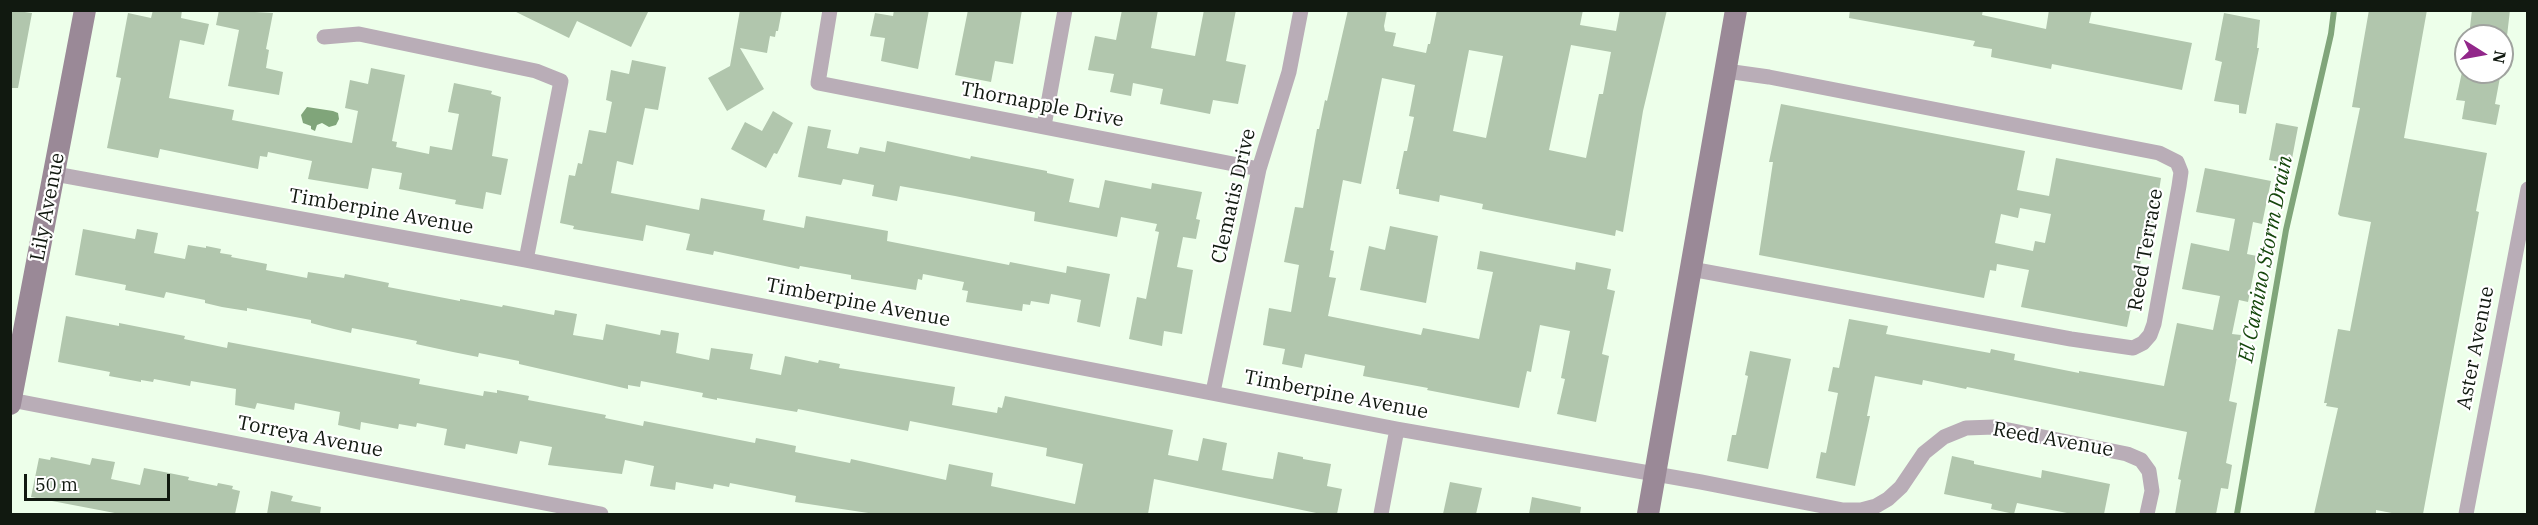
<!DOCTYPE html>
<html>
<head>
<meta charset="utf-8">
<style>
	body { margin:0 }
	#map { position:relative; width:2538px; height:525px; overflow:hidden; background:#edffea; font-family:"IBM Plex Serif",serif }
	canvas { display:block }
	.frame { position:absolute; inset:0; border:12px solid #111910; pointer-events:none }
	.north { position:absolute; left:2454px; top:24px; width:60px; height:60px; box-sizing:border-box; background:#fff; border:2px solid #a0a39f; border-radius:50%; rotate:101deg; font-size:16px; font-weight:700; line-height:24px; text-align:center; color:#111910 }
	.north::after { content:''; display:block; margin:auto; width:21px; height:27px; background:#92278a; clip-path:polygon(50% 0,100% 100%,50% 72%,0 100%) }
	.scale { position:absolute; left:24px; top:474px; width:146px; height:27px; box-sizing:border-box; border:3px solid #111910; border-top:0; padding-left:8px; font-size:18px; line-height:21px; white-space:nowrap; color:#111910; -webkit-text-stroke:4px #fff; paint-order:stroke }
</style>
</head>
<body>
<div id="map">
<canvas width="2538" height="525"></canvas>
<div class="frame"></div>
<div class="north">N</div>
<div class="scale">50 m</div>
</div>
<script>
const c = document.querySelector('canvas').getContext('2d');
c.lineJoin = 'round';
function fillPath(path, color) {
  c.fillStyle = color;
  c.fill(path, 'evenodd');
}
function poly(rows) {
  const path = new Path2D();
  for (const r of rows) {
    path.moveTo(r[0], r[1]);
    for (let i = 2; i < r.length; i += 2) path.lineTo(r[i], r[i + 1]);
  }
  return path;
}
function strokePath(path, color, width, dash) {
  c.strokeStyle = color;
  c.lineWidth = width;
  c.lineCap = dash ? 'butt' : 'round';
  c.setLineDash(dash || []);
  c.stroke(path);
}
function write(font, color, halo, rows, align = 'center') {
  c.font = font + ' "IBM Plex Serif",serif';
  c.lineWidth = 4.5;
  c.setLineDash([]);
  c.textBaseline = 'middle';
  c.strokeStyle = halo;
  c.fillStyle = color;
  for (const [text, x, y, turn = 0] of rows) {
    c.save();
    c.translate(x, y);
    c.rotate((+turn || 0) * Math.PI / 180);
    c.textAlign = isNaN(turn) ? turn : align;
    if (halo) c.strokeText(text, 0, 0);
    c.fillText(text, 0, 0);
    c.restore();
  }
}
const water = poly([
	[307,107,333,111,338,113,339,119,336,125,329,127,322,123,317,125,315,131,311,129,311,126,303,123,301,115]
]);
const stream = poly([
	[2237,514,2286,230,2331,34,2334,10]
]);
const building = poly([
	[10,10,32,13,18,88,10,88],
	[153,10,182,10,181,18,209,24,204,45,180,40,169,98,234,110,232,120,352,143,358,111,345,108,350,80,368,84,371,68,405,75,392,141,397,142,396,147,429,154,430,146,452,150,459,114,448,112,454,83,492,91,491,94,501,97,492,156,508,159,501,195,486,192,483,209,455,204,456,200,399,189,402,173,372,168,368,189,308,179,312,161,268,152,267,157,260,156,258,169,160,149,158,158,107,148,121,78,116,77,128,13,151,18],
	[219,10,273,13,266,49,269,50,266,68,283,72,279,95,228,86,239,30,216,25],
	[512,10,649,10,631,47,577,21,569,38],
	[740,10,782,10,778,31,776,31,775,37,770,36,767,53,740,48,764,89,727,111,708,78,730,66],
	[894,10,929,10,918,69,881,61,885,38,870,36,875,13,893,16],
	[968,10,1022,10,1013,64,995,61,991,82,955,75],
	[1122,10,1158,10,1151,48,1195,56,1204,10,1236,10,1226,61,1246,65,1238,104,1213,100,1210,114,1160,104,1163,89,1133,83,1131,96,1110,92,1114,74,1088,70,1095,36,1116,40],
	[1348,10,1387,10,1384,26,1385,31,1396,33,1393,46,1426,53,1428,44,1430,44,1437,10,1583,10,1580,25,1616,31,1620,10,1667,10,1643,111,1623,232,1616,230,1615,236,1482,209,1483,204,1440,195,1439,202,1399,194,1399,189,1396,189,1404,151,1407,151,1414,117,1409,116,1415,85,1382,78,1361,184,1343,180,1330,250,1334,251,1329,277,1336,278,1328,316,1421,335,1423,328,1479,339,1493,272,1477,269,1480,251,1575,270,1576,262,1611,269,1607,289,1615,291,1602,354,1609,356,1596,422,1557,414,1565,379,1561,378,1570,331,1540,325,1531,372,1527,371,1519,408,1427,390,1428,388,1363,376,1365,366,1305,354,1302,368,1282,364,1285,349,1263,345,1269,308,1291,312,1299,265,1284,262,1295,207,1303,208,1317,129,1319,129,1325,100,1327,101],
	[1571,45,1611,52,1603,94,1599,94,1586,158,1549,150],
	[1469,50,1503,56,1486,138,1453,131],
	[1850,10,1983,10,1982,15,2046,29,2049,10,2092,10,2089,23,2192,43,2182,90,2052,64,2051,69,1991,57,1992,49,1973,46,1975,41,1849,18],
	[2369,10,2427,10,2404,138,2487,153,2476,211,2479,212,2423,514,2397,514,2376,510,2376,514,2314,514,2338,408,2326,406,2327,403,2324,403,2338,329,2350,331,2371,222,2340,216,2338,214,2360,108,2352,107],
	[2472,10,2510,10,2507,36,2469,36],
	[2224,13,2260,20,2257,48,2259,48,2246,114,2239,113,2239,105,2214,101,2222,62,2215,60],
	[632,60,666,67,658,110,645,108,633,165,617,161,611,193,699,210,701,198,765,210,763,220,804,228,806,216,888,231,887,241,1009,265,1010,262,1066,273,1067,266,1110,274,1100,327,1077,322,1081,300,1051,294,1049,304,1031,301,1030,305,1023,304,1022,311,966,302,968,291,962,290,964,282,923,274,922,280,918,279,916,290,851,279,851,275,800,266,799,269,714,251,713,255,686,250,690,234,646,225,643,241,573,229,574,226,560,223,569,175,575,176,578,163,582,164,589,130,606,133,612,102,606,100,611,70,629,74],
	[2462,72,2501,72,2495,104,2500,105,2496,125,2462,119,2465,101,2456,100],
	[1781,104,2025,151,2017,190,2049,196,2056,158,2161,178,2152,235,2146,234,2139,270,2144,271,2140,290,2135,289,2127,327,2021,307,2029,270,1997,264,1996,271,1990,270,1984,298,1759,255,1773,162,1769,162],
	[2020,208,2051,214,2045,243,2035,241,2033,251,1995,243,2001,214,2018,218],
	[773,111,793,123,777,154,774,153,766,168,731,149,745,122,762,131],
	[2276,123,2298,127,2291,164,2269,160],
	[808,126,831,130,827,148,858,154,860,147,885,152,887,141,970,159,971,156,1047,171,1047,173,1074,179,1069,202,1099,208,1105,180,1151,189,1152,183,1202,192,1196,219,1200,220,1196,239,1183,237,1177,267,1193,270,1182,334,1164,331,1162,346,1129,339,1137,297,1146,299,1159,232,1155,231,1157,224,1121,217,1117,237,1034,221,1035,212,955,196,900,186,897,201,872,196,874,185,843,179,841,185,798,177],
	[2205,168,2271,181,2262,224,2253,222,2247,254,2257,256,2248,302,2239,300,2232,334,2241,335,2229,401,2237,403,2226,463,2232,465,2228,489,2221,488,2216,514,2175,514,2181,480,2178,479,2187,432,1967,387,1966,389,1923,380,1922,385,1875,376,1867,416,1870,416,1855,486,1816,478,1821,452,1826,453,1838,393,1828,391,1833,367,1839,368,1849,319,1888,326,1886,334,1990,353,1991,349,2015,354,2014,360,2079,373,2079,371,2164,386,2177,323,2213,330,2220,296,2182,289,2191,243,2229,251,2235,219,2196,212],
	[1390,226,1438,236,1426,303,1360,290,1369,246,1385,250],
	[83,229,135,239,137,229,158,233,154,253,185,259,188,245,206,248,206,246,221,249,220,253,232,255,231,257,267,264,266,270,307,278,308,272,344,278,345,274,389,283,388,287,460,301,460,299,502,307,503,305,554,315,555,310,577,314,573,335,603,340,606,324,660,335,661,330,679,333,676,353,709,360,711,348,753,354,750,369,781,375,785,356,818,363,819,360,840,364,839,368,955,387,952,405,997,413,998,407,1002,408,1005,396,1173,430,1168,455,1198,461,1203,438,1227,443,1222,470,1259,477,1273,479,1278,452,1303,457,1303,459,1331,464,1327,486,1342,489,1337,514,1321,514,1154,479,1148,514,875,514,795,502,796,496,730,483,729,487,714,484,713,489,676,482,675,490,650,486,654,466,625,460,622,474,548,465,552,447,520,441,517,454,466,444,465,449,444,445,447,429,417,423,416,427,399,424,398,429,361,422,360,430,338,425,340,412,295,403,294,410,257,403,255,409,235,405,236,389,191,381,190,386,154,379,153,382,141,380,141,382,109,376,110,372,58,362,66,316,119,326,119,323,185,336,184,339,227,348,228,342,333,362,420,379,419,384,483,396,484,391,497,393,497,390,529,396,528,400,606,415,605,418,643,426,644,421,755,443,756,438,796,446,795,452,850,463,851,459,946,480,949,464,993,473,991,486,1075,504,1083,464,1046,456,1047,448,910,421,908,431,798,409,797,412,717,398,717,400,702,397,703,393,641,381,640,387,628,385,628,389,519,364,519,361,479,353,478,357,453,352,416,344,417,341,352,328,351,333,334,329,311,323,311,320,247,308,247,311,222,307,205,303,205,300,166,292,164,298,125,290,126,285,75,275],
	[1750,351,1791,359,1768,469,1727,461,1732,435,1736,435,1748,376,1745,375],
	[1952,456,1974,461,1974,464,2041,478,2042,470,2110,484,2104,514,2072,514,2017,503,2014,514,1991,509,1992,504,1944,494],
	[51,457,90,465,92,458,115,462,111,479,140,485,144,468,189,477,188,480,217,486,218,483,233,486,232,489,240,491,235,514,120,514,31,497,39,458,50,460],
	[1450,482,1482,488,1476,514,1443,514],
	[271,491,293,496,291,501,321,507,320,514,267,514],
	[1532,497,1581,507,1580,514,1529,514]
]);
const street = poly([
	[830,10,818,83,1259,169],
	[324,37,359,34,536,71,561,81,526,260],
	[1044,126,1065,10],
	[55,174,526,260,1397,429,1701,482,1843,510,1861,510,1876,506,1888,499,1901,487,1924,453,1944,437,1966,428,1994,427,2127,454,2141,460,2149,471,2152,491,2147,514],
	[1691,269,2071,339,2133,348,2143,343,2150,335,2154,324,2179,186,2181,172,2177,162,2159,153,1769,77,1726,71],
	[1213,392,1259,169,1289,72,1301,10],
	[11,400,601,514],
	[1381,514,1397,429],
	[2466,514,2528,189]
]);
const secondary = poly([
	[10,404,85,10],
	[1648,514,1736,10]
]);
const streetNames = [
	["Thornapple Drive",1042,105,11],
	["Clematis Drive",1234,196,-77],
	["Lily Avenue",48,207,-79],
	["Timberpine Avenue",381,212,10],
	["Reed Terrace",2146,250,-80],
	["Timberpine Avenue",858,303,11],
	["Aster Avenue",2476,348,-79],
	["Timberpine Avenue",1336,395,11],
	["Torreya Avenue",310,437,11],
	["Reed Avenue",2053,440,10]
];
const waterNames = [
	["El Camino Storm Drain",2266,259,-79]
];
fillPath(water, '#80a57a');
strokePath(stream, '#80a57a', 6);
fillPath(building, '#b1c6ad');
strokePath(street, '#b9adb7', 15);
strokePath(secondary, '#9a8997', 22);
write('20px', '#111910', '#fff', streetNames);
write('italic 21px', '#15470c', '#fff', waterNames);
</script>
</body>
</html>
